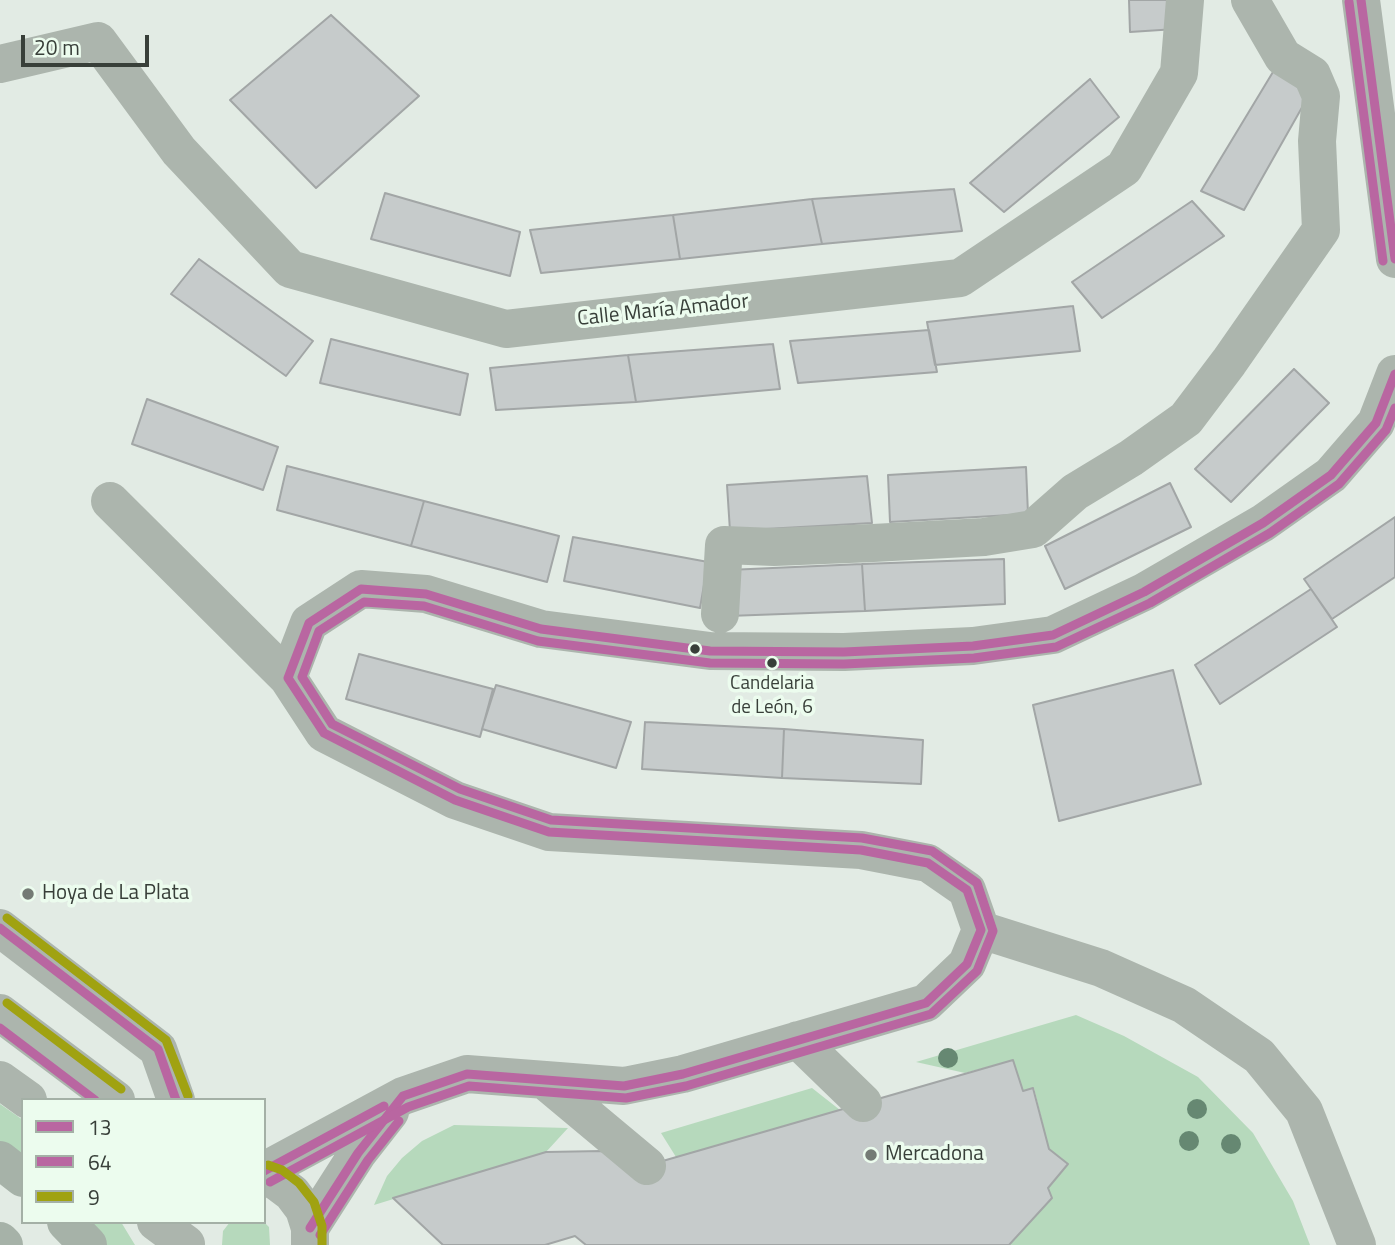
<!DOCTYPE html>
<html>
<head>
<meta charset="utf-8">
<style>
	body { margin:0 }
	#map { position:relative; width:1395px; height:1245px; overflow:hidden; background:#e2ebe4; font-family:"Titillium Web",sans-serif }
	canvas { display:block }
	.legend { position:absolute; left:21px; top:1098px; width:245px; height:126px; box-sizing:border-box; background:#ecfcee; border:2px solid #a4b0a6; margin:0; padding:9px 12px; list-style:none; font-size:21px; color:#383f39 }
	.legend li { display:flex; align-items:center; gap:14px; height:35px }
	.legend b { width:35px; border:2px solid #a4b0a6 }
	.scale { position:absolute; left:21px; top:35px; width:128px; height:32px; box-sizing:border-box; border:4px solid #383f39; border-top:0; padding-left:9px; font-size:21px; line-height:24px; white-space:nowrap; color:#383f39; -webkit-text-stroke:5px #ecfcee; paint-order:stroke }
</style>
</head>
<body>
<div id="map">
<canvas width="1395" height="1245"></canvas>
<ul class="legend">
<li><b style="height:9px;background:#b966a1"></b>13</li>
<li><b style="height:9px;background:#b966a1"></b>64</li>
<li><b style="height:9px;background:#a0a211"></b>9</li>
</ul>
<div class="scale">20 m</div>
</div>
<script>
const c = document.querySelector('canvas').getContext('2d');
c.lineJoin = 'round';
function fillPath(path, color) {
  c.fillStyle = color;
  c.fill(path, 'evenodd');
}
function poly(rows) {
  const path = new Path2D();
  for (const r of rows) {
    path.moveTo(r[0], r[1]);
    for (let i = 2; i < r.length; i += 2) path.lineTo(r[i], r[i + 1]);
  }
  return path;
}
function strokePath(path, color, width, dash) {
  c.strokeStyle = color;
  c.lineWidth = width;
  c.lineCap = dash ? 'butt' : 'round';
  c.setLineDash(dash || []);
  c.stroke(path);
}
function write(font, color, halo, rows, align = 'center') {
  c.font = font + ' "Titillium Web",sans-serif';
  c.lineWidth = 7;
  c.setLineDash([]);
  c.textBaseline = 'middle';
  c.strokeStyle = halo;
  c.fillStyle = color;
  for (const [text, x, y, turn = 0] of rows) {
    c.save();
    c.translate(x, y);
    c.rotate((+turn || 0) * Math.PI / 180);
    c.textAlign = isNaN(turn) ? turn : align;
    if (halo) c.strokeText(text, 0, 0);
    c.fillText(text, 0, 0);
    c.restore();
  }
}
const green = poly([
	[1076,1015,1124,1036,1198,1077,1253,1133,1293,1201,1310,1245,1009,1245,1052,1198,1048,1188,1068,1164,1049,1149,1034,1088,1023,1091,1013,1060,965,1073,916,1062],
	[812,1088,840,1110,676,1157,661,1133],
	[0,1104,23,1120,23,1164,0,1143],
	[454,1125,568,1128,546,1152,374,1205,387,1176,402,1158,422,1141],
	[85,1222,121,1222,135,1245,105,1245],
	[230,1222,264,1222,269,1227,270,1245,222,1245,223,1231]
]);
const building = poly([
	[1129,0,1175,0,1176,29,1130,32,1129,0],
	[331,15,419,96,316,188,230,100,331,15],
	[1276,67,1313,88,1244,210,1201,191,1276,67],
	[1090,79,1119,117,1004,212,970,183,1090,79],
	[954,189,962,231,822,244,812,199,954,189],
	[385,193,520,232,510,276,371,239,385,193],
	[812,199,822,244,680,259,673,215,812,199],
	[1192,201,1224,236,1102,318,1072,282,1192,201],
	[673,215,680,259,541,273,530,230,673,215],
	[199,259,313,341,286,376,171,294,199,259],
	[1073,306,1080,351,935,365,927,322,1073,306],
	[929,330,937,372,798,383,790,341,929,330],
	[331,339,468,374,460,415,320,383,331,339],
	[773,344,780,389,636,402,628,355,773,344],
	[628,355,636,402,496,410,490,368,628,355],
	[1294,369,1329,403,1231,502,1195,469,1294,369],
	[147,399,278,447,263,490,132,444,147,399],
	[287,466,424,501,411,546,277,510,287,466],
	[1026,467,1028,514,890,522,888,475,1026,467],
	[867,476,872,523,730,531,727,485,867,476],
	[1170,483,1191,527,1065,589,1045,546,1170,483],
	[424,501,559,536,547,582,411,546,424,501],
	[1395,517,1395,577,1332,619,1304,579,1395,517],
	[573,537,708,562,700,608,564,581,573,537],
	[1004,559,1005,604,865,611,862,564,1004,559],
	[862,564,865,611,728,616,728,570,862,564],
	[1311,589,1337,627,1220,704,1195,665,1311,589],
	[359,654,493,689,480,737,346,699,359,654],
	[1173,670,1201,784,1059,821,1033,705,1173,670],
	[496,685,631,722,616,768,482,729,496,685],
	[645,722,784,729,782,778,642,769,645,722],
	[784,729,923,740,921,784,782,778,784,729],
	[1013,1060,1023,1091,1033,1088,1049,1149,1068,1164,1048,1188,1052,1198,1009,1245,586,1245,575,1236,545,1245,443,1245,393,1198,546,1152,602,1151,628,1171,1013,1060]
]);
const minor = poly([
	[1361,0,1395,259],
	[0,64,98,41,179,151,290,269,506,329,960,278,1124,168,1179,73,1185,0],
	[110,501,288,678],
	[720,614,724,545,774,547,873,543,984,537,1033,529,1075,492,1131,458,1186,419,1229,362,1321,230,1317,141,1321,96,1312,75,1283,57,1250,0],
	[0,928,158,1049,176,1100],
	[981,930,1101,968,1184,1005,1259,1056,1304,1111,1357,1245],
	[0,1013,116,1100],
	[798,1040,863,1103],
	[0,1080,28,1100],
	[544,1080,647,1166],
	[264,1171,403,1096,467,1074,624,1086,683,1074,926,1003,967,964,981,930,967,890,928,863,861,850,549,832,455,800,324,733,288,678,309,623,361,589,426,594,541,629,710,651,844,652,973,646,1053,635,1144,592,1263,523,1331,475,1376,423,1395,374],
	[264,1177,276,1181,292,1193,304,1209,310,1228,310,1245],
	[156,1222,186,1244],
	[310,1228,358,1153,390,1112]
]);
const highway = poly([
	[0,1160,23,1178],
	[66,1222,88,1245],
	[0,1241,4,1245]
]);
const bus1 = poly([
	[1361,0,1395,259],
	[0,928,158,1049,176,1100],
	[264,1171,384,1106],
	[310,1228,358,1153,403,1096,467,1074,624,1086,683,1074,926,1003,967,964,981,930,967,890,928,863,861,850,549,832,455,800,324,733,288,678,309,623,361,589,426,594,541,629,710,651,844,652,973,646,1053,635,1144,592,1263,523,1331,475,1376,423,1395,374]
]);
const bus2 = poly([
	[1349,2,1383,261],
	[0,1028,95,1100],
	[270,1182,408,1107,469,1086,626,1098,686,1086,931,1014,977,971,993,931,977,883,932,851,862,838,551,820,460,789,332,724,302,677,319,631,364,602,424,606,538,641,710,663,844,664,974,658,1056,647,1150,603,1270,533,1339,484,1386,430,1395,408],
	[320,1235,368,1160,399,1121]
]);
const bus3 = poly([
	[7,918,166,1040,188,1096],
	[7,1003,121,1089],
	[268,1165,282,1170,299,1183,314,1202,322,1226,322,1245]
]);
const trees = [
	[948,1058],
	[1197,1109],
	[1189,1141],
	[1231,1144]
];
const markers = [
	[695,649,6,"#383f39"],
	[772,663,6,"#383f39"],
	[28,894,7,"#747b75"],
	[871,1155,7,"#747b75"]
];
const busNames = [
	["Candelaria",772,684],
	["de León, 6",772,708]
];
const streetNames = [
	["Calle María Amador",663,311,-6]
];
const poiNames = [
	["Hoya de La Plata",42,894],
	["Mercadona",885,1155]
];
fillPath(green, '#b6d9bc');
fillPath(building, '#c6cbcb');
strokePath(building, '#a2a6a6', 2);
strokePath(minor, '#acb5ad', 38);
strokePath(highway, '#a6b2a8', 38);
strokePath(bus1, '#b966a1', 9);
strokePath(bus2, '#b966a1', 9);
strokePath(bus3, '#a0a211', 9);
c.fillStyle = '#668872';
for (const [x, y] of trees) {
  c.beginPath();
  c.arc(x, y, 10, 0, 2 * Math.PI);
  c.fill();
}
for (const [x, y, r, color] of markers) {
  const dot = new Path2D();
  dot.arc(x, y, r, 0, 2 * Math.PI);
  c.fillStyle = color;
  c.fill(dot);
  strokePath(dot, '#ecfcee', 2.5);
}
write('19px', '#383f39', '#ecfcee', busNames);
write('21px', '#383f39', '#ecfcee', streetNames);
write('21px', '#383f39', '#ecfcee', poiNames, 'left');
</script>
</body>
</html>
